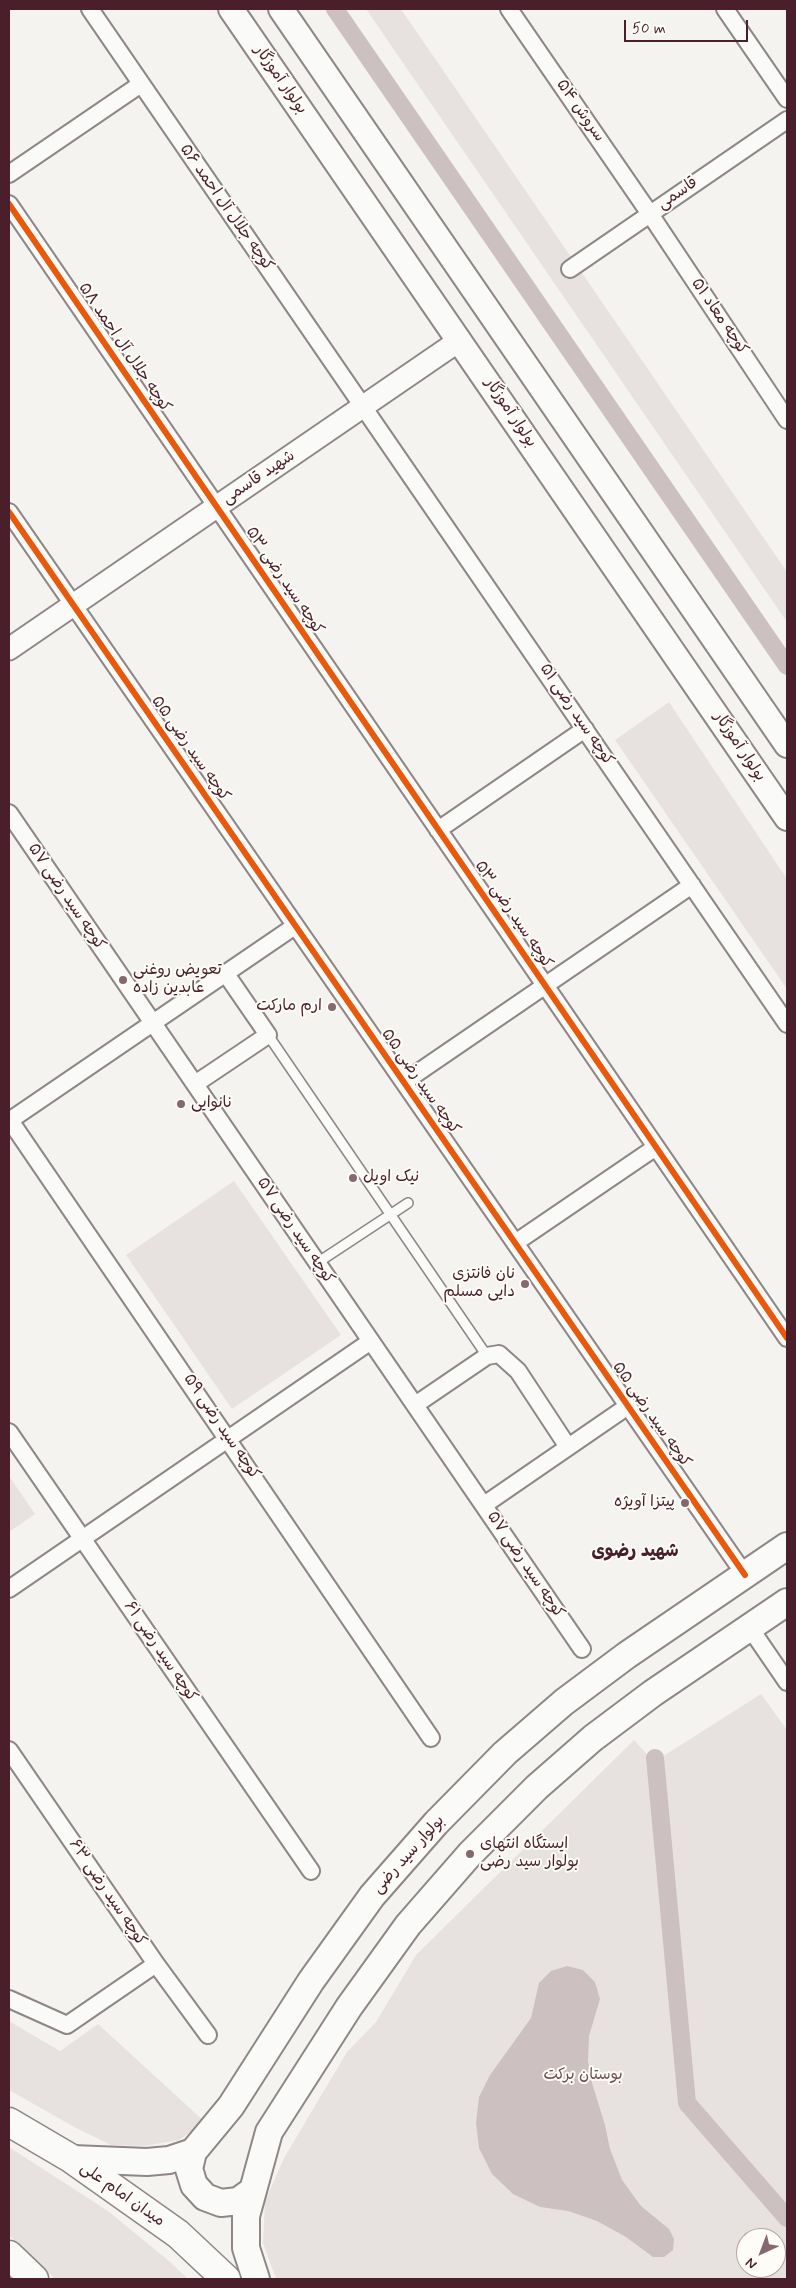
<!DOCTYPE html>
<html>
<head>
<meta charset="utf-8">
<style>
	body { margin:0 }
	#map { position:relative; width:796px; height:2288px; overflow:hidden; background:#f5f3f0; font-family:Mynerve,sans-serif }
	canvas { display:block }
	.frame { position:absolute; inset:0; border:10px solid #4a1f2b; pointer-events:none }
	.north { position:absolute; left:736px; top:2228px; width:50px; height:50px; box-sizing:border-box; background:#fdfcf7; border:1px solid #b5a4a5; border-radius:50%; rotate:223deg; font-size:14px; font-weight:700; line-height:20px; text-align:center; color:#4a1f2b }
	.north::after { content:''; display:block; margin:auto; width:18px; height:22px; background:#866970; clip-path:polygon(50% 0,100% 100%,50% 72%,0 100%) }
	.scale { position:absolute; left:624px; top:20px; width:124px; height:22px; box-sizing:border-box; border:2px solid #4a1f2b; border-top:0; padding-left:6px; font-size:15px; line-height:18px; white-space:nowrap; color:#4a1f2b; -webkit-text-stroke:4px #fdfcf7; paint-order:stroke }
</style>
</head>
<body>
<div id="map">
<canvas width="796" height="2288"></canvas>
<div class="frame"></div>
<div class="north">N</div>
<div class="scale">50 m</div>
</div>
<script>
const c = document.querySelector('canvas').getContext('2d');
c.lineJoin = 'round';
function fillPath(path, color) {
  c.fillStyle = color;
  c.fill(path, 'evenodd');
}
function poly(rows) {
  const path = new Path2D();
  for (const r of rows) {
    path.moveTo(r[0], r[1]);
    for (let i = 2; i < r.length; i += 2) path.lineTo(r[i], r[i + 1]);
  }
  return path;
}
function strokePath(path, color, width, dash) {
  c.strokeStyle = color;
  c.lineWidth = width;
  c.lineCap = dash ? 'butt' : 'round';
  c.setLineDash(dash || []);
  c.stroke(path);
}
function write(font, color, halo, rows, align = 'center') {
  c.font = font + ' Mynerve,"Playpen Sans Arabic",sans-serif';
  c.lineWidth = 4;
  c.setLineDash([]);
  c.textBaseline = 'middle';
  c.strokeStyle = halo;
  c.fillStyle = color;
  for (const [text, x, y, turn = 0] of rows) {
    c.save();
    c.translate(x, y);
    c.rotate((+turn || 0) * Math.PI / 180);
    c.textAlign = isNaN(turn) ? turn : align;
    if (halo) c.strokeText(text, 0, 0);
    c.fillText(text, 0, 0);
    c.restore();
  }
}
const green = poly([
	[366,9,401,9,787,572,787,622],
	[669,702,787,879,787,989,615,740],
	[234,1181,341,1335,232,1409,126,1255],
	[9,1476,35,1514,9,1532],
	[761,1694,787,1730,787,2279,276,2279,263,2243,265,2201,284,2158,347,2052,376,2022,416,1955,634,1740,654,1762],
	[746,2238,776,2238,776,2268,746,2268],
	[9,2021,60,2051,98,2024,205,2122,179,2140,145,2146,111,2145,76,2128,9,2090],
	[9,2147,108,2211,169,2261,188,2279,55,2279,9,2235]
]);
const water = poly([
	[567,1966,583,1970,595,1982,600,1999,589,2036,588,2061,592,2083,605,2125,610,2149,622,2180,641,2206,669,2229,674,2239,673,2250,664,2257,653,2257,626,2237,597,2221,568,2211,540,2207,513,2194,492,2174,479,2148,476,2123,479,2097,490,2075,531,2018,539,1983,551,1971]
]);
const canal = poly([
	[335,9,787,666],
	[655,1758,687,2103,787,2218]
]);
const service = poly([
	[268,1035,487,1356],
	[317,1263,408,1203]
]);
const minor = poly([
	[90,9,787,1024],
	[509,9,650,214,787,420],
	[725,9,787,99],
	[9,174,141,84],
	[9,204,787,1338],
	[570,269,787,120],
	[9,512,745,1575],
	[9,813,582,1649],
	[438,830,585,729],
	[404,1082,692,885],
	[195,1084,268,1035,226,974],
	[9,1119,431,1738],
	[9,1121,295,926],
	[515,1243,656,1147],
	[415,1405,487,1356,499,1354,518,1371,568,1447],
	[9,1432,311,1871],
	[484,1505,628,1406],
	[9,1589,371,1341],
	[750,1628,787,1682],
	[9,1750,156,1964,208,2035],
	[9,1999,67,2025,156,1964]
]);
const tertiary = poly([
	[9,649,460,340]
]);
const secondary = poly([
	[231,9,787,818],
	[281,9,787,745]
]);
const primary = poly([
	[193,2152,189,2169,194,2185,205,2197,221,2203,238,2201,252,2191],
	[72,2159,147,2162,169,2160,193,2152,231,2106,311,1981,372,1896,436,1823,505,1753,564,1702,627,1655,787,1546],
	[256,2279,246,2248,246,2216,269,2132,349,2007,408,1925,470,1854,537,1787,593,1738,653,1693,787,1602]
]);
const trunk = poly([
	[9,2122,72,2159,178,2234,226,2279],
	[9,2255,34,2279]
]);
const cycleway = poly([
	[9,204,787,1338],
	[9,512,745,1575]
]);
const markers = [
	[123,980,5,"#866970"],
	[332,1007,5,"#866970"],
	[181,1104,5,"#866970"],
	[353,1178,5,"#866970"],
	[525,1284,5,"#866970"],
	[685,1503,5,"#866970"],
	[470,1854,5,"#866970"]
];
const streetNames = [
	["بولوار آموزگار",280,80,55],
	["سروش ۵۴",580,111,55],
	["قاسمی",678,194,-34],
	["کوچه جلال آل احمد ۵۶",226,208,55],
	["کوچه معاد ۵۱",719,317,56],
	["کوچه جلال آل احمد ۵۸",124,348,56],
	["بولوار آموزگار",510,413,56],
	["شهید قاسمی",259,478,-34],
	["کوچه سید رضی ۵۳",284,581,56],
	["کوچه سید رضی ۵۱",576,715,56],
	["بولوار آموزگار",739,747,56],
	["کوچه سید رضی ۵۵",190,749,55],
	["کوچه سید رضی ۵۷",66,897,56],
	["کوچه سید رضی ۵۳",513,915,56],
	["کوچه سید رضی ۵۵",420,1082,55],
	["کوچه سید رضی ۵۷",295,1231,56],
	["کوچه سید رضی ۵۵",651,1415,55],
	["کوچه سید رضی ۵۹",221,1427,56],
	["کوچه سید رضی ۵۷",525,1565,56],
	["کوچه سید رضی ۶۱",160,1652,56],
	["بولوار سید رضی",409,1855,-48],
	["کوچه سید رضی ۶۳",107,1893,56],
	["میدان امام علی",122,2195,35]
];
const poiNames = [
	["تعویض روغنی",133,971],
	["عابدین زاده",133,989],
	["ارم مارکت",322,1007,"right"],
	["نانوایی",191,1104],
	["نیک اویل",363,1178],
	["نان فانتزی",515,1275,"right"],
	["دایی مسلم",515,1293,"right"],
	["پیتزا آویژه",675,1503,"right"],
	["ایستگاه انتهای",480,1845],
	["بولوار سید رضی",480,1863]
];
const parkNames = [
	["بوستان برکت",583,2076]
];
const neighbourhoodNames = [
	["شهید رضوی",635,1552]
];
fillPath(green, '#e7e2e0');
fillPath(water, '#ccc1c0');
strokePath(canal, '#ccc1c0', 18);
strokePath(service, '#8f8687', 12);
strokePath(minor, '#8f8687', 20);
strokePath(tertiary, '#8f8687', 25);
strokePath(secondary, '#8f8687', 28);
strokePath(primary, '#8f8687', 30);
strokePath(trunk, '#8f8687', 31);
strokePath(service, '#fafaf8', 9);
strokePath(minor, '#fafaf8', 16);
strokePath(tertiary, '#fafaf8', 21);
strokePath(secondary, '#fafaf8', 24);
strokePath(primary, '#fafaf8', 26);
strokePath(trunk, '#fafaf8', 28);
strokePath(cycleway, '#e8590c', 6);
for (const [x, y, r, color] of markers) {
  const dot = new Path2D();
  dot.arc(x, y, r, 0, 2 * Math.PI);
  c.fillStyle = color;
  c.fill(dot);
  strokePath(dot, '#fdfcf7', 2);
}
write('16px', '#4a1f2b', '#fdfcf7', streetNames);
write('16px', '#4a1f2b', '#fdfcf7', poiNames, 'left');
write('16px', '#6e4c55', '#fdfcf7', parkNames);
write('bold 18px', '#4a1f2b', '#fdfcf7', neighbourhoodNames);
</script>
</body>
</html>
